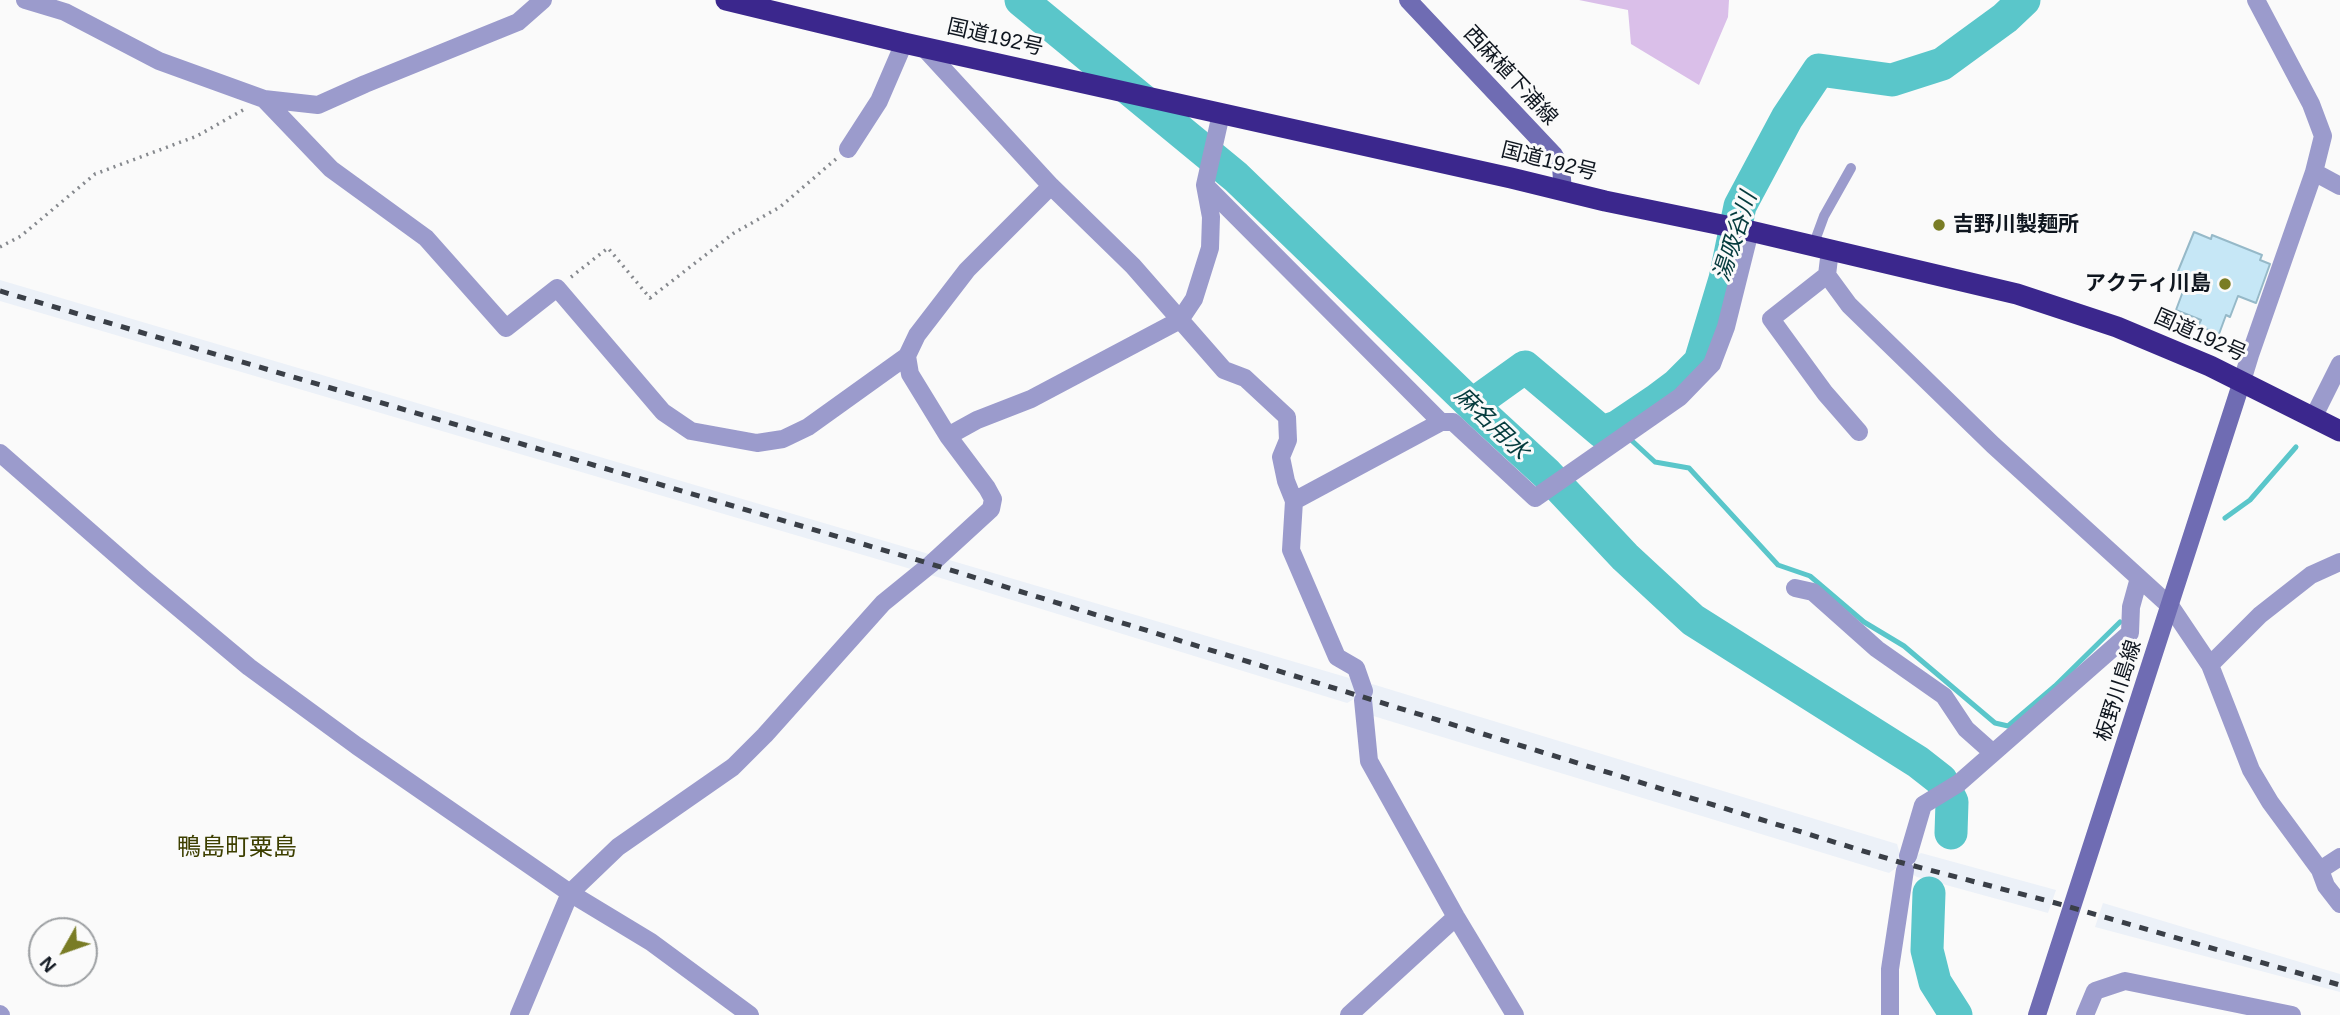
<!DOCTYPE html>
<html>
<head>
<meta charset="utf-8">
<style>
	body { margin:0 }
	#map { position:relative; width:2340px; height:1015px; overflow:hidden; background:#fafafa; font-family:Arial,sans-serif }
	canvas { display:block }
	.north { position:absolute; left:28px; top:917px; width:70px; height:70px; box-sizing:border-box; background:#fafafa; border:2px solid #9c9fa2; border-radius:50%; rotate:230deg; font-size:19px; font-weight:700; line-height:28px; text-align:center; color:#0f161f }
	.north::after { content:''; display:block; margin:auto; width:24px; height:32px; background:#797c25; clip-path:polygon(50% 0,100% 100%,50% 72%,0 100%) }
</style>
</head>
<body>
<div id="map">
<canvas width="2340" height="1015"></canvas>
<div class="north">N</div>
</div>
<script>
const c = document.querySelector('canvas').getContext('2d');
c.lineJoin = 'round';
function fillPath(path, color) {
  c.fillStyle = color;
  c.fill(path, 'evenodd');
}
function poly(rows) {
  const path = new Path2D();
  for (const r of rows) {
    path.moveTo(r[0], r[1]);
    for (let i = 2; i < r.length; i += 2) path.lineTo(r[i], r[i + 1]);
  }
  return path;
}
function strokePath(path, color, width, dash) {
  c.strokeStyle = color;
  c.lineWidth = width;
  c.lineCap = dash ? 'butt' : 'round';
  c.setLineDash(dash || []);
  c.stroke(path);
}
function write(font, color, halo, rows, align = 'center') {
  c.font = font + ' Arial,"Noto Sans JP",sans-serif';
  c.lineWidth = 6;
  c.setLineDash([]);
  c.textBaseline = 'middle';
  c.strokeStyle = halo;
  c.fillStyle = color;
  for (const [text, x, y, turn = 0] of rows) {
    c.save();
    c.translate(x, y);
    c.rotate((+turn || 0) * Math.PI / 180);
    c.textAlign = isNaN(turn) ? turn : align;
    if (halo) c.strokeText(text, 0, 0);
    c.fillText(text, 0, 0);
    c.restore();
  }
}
const built = poly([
	[0,280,1356,680,1368,691,1372,684,1897,844,1900,854,1914,857,1921,853,2056,890,2048,913,1917,877,1905,870,1896,868,1889,873,1370,715,1356,698,1347,703,921,572,0,301],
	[2103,903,2340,974,2340,992,2095,927]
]);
const green = poly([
	[1579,0,1729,0,1728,17,1699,85,1631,44,1628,10]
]);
const stream = poly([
	[1617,427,1655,462,1689,468,1778,565,1810,576,1864,622,1904,646,1995,723,2008,726,2055,686,2120,622],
	[2225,518,2250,500,2296,447]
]);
const river = poly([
	[1021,0,1236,177,1472,405,1547,474,1625,557,1693,620,1918,762,1941,780,1952,802,1951,833],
	[1472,405,1525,367,1602,432,1617,427,1657,400,1677,385,1700,362,1725,279,1740,206,1787,118,1819,70,1892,80,1942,64,2005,18,2024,0],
	[1929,893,1927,950,1935,982,1956,1015]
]);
const building = poly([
	[2194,232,2211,239,2212,235,2262,255,2260,260,2270,264,2256,303,2238,296,2230,317,2226,315,2219,334,2198,326,2201,320,2176,310,2185,286,2174,281,2194,232]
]);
const path = poly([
	[0,247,21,236,95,174,197,136,243,110],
	[571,277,608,248,650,298,734,233,780,207,836,159]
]);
const lane = poly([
	[1813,246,1824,216,1851,168]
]);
const street = poly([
	[25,0,65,12,159,61,264,99,318,105,365,84,518,22,543,0],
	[923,47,1051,186,1133,266,1224,370,1245,378,1287,417,1288,440,1281,457,1286,481,1294,501,1291,550,1337,657,1356,668,1364,691],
	[264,99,331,169,426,238,506,328,557,288,663,412,691,431,757,443,783,439,808,427,907,356],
	[1221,114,1205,185,1441,422,1453,422,1535,498,1680,397,1712,364,1726,327,1750,231],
	[848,149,879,101,904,43],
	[2314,172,2340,186],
	[1830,250,1827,275,1849,305,1993,445,2171,607,2210,665,2251,770,2270,802,2320,870,2326,886,2340,904],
	[1827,275,1771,319,1825,393,1859,432],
	[2242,381,2250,355,2314,172,2323,136,2311,104,2256,0],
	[2314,416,2340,364],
	[948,436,910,374,907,356,917,335,967,270,1051,186],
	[0,453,144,579,249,667,357,746,570,893,519,1015],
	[1294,501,1441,422],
	[1795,588,1813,592,1877,649,1944,696,1966,729,1993,753],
	[2210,665,2260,615,2311,575,2340,562],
	[1363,700,1369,761,1456,917,1515,1015],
	[1908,856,1923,805,1959,783,2130,633,2131,607,2139,578],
	[2320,870,2340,857],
	[0,1014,1,1015],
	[750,1015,651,942,570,893,618,847,733,767,765,735,883,603,931,564,991,509,993,499,987,488,948,436,977,420,1031,399,1180,320,1194,299,1210,248,1211,217,1205,185],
	[1349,1015,1456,917],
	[1890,1015,1890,969,1905,870],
	[2085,1015,2095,991,2125,981,2292,1015]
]);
const secondary = poly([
	[1408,0,1554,155,1561,167,1563,191],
	[2037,1015,2242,381]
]);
const highway = poly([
	[726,0,904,43,1511,178,1605,201,1746,230,2017,294,2117,327,2210,366,2340,431]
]);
const rail = poly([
	[0,291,931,564,1899,862,2052,902,2340,985]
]);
const markers = [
	[1939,225,7,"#797c25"],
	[2225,284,7,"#797c25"]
];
const streetNames = [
	["国道192号",995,38,13],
	["西麻植下浦線",1510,76,47],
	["国道192号",1549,162,14],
	["国道192号",2200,336,24],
	["板野川島線",2119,691,-72]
];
const poiNames = [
	["吉野川製麺所",1953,225],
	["アクティ川島",2211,284,"right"]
];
const waterNames = [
	["湯吸谷川",1736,237,-72],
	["麻名用水",1491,424,44]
];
const quarterNames = [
	["鴨島町粟島",237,848]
];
fillPath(built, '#ecf1f8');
fillPath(green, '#dabfe9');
strokePath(stream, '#5ac6ca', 5);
strokePath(river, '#5ac6ca', 33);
fillPath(building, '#c6e7f6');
strokePath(building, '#96b9c8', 2);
strokePath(path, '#86898e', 3.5, [2, 5]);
strokePath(lane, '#9b9bcc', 10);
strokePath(street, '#9b9bcc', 18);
strokePath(secondary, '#6f6cb3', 18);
strokePath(highway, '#3b278d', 21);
strokePath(rail, '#3a3f47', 5, [9, 9]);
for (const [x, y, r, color] of markers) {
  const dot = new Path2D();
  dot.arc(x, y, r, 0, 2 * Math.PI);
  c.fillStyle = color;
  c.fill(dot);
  strokePath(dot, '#fafafa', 2.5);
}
write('21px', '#0f161f', '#fafafa', streetNames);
write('bold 21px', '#0f161f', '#fafafa', poiNames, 'left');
write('italic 23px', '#053b3d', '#fafafa', waterNames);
write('24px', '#3d3f00', '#fafafa', quarterNames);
</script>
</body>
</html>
